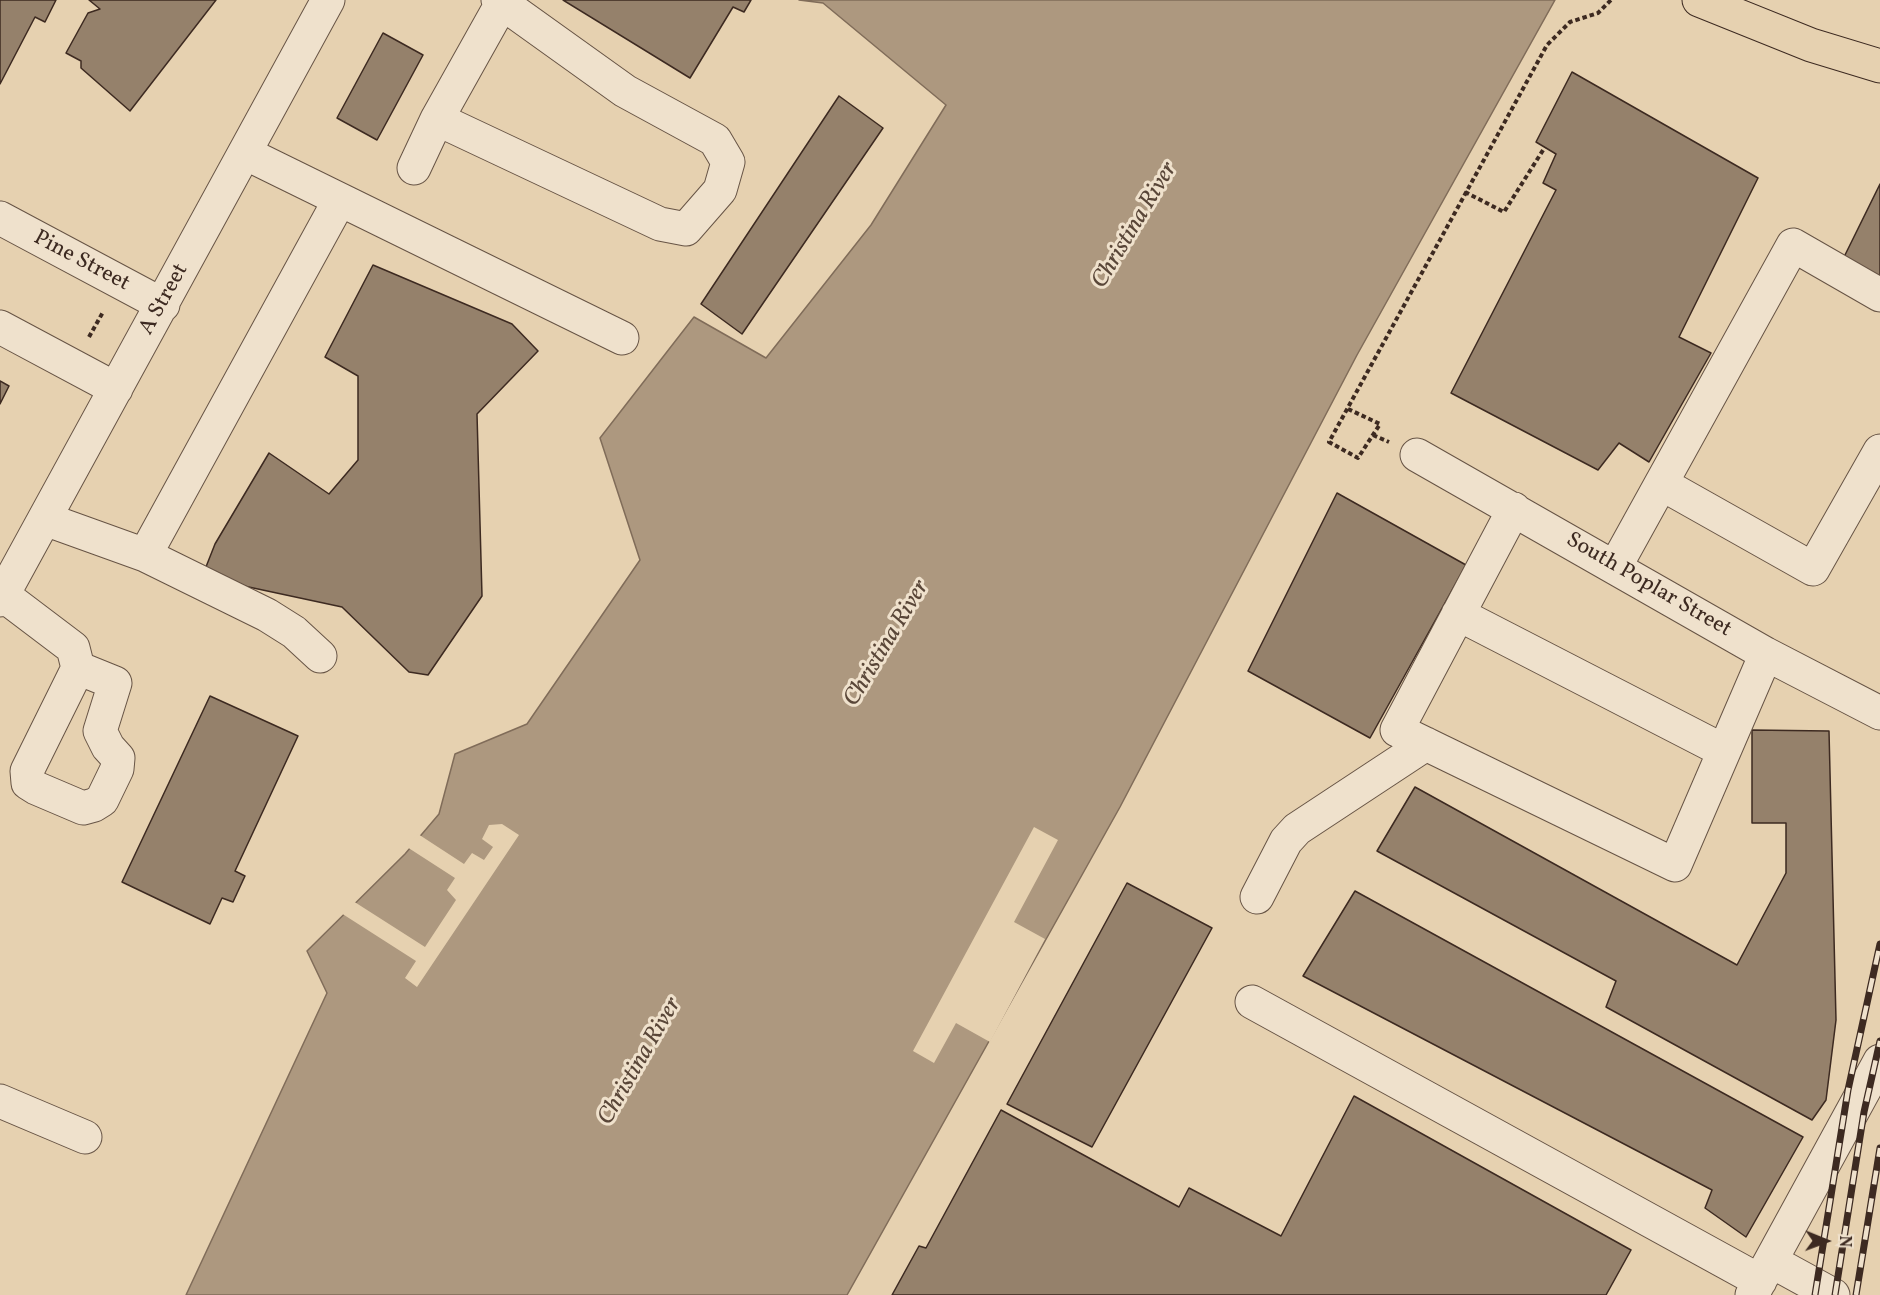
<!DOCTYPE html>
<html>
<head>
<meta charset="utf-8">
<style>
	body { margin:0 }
	#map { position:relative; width:1880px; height:1295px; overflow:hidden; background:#e6d1b0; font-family:Vollkorn,serif }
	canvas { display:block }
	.north { position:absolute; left:1796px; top:1211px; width:60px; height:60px; -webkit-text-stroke:4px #efe1cc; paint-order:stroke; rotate:91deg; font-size:16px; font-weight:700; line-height:24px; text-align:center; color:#3d2a21 }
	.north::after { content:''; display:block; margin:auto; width:21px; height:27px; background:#3d2a21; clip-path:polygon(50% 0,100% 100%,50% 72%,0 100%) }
</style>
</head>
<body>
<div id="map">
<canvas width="1880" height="1295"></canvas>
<div class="north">N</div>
</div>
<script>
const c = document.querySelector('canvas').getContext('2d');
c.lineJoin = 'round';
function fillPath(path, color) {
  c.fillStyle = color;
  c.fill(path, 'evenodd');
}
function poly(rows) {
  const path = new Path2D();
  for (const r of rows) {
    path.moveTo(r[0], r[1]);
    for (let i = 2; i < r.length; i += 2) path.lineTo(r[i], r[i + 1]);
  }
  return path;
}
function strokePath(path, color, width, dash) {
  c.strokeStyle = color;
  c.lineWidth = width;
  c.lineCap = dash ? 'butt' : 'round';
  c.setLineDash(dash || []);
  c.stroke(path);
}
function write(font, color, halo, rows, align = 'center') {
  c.font = font + ' Vollkorn,serif';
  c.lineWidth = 6;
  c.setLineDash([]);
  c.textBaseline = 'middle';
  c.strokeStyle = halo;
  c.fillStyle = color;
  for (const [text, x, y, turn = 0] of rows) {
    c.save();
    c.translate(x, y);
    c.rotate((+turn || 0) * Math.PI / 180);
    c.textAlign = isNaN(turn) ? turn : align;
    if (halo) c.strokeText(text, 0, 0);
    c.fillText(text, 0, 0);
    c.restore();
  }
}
const water = poly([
	[799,0,1555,0,1357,355,1120,807,847,1295,186,1295,327,993,307,951,405,854,439,814,455,754,527,724,640,560,600,438,694,317,766,358,871,225,946,105,823,3,799,0]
]);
const pier = poly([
	[502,824,519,835,417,987,405,978,416,961,341,913,353,901,425,947,456,900,447,890,455,878,407,847,418,834,464,864,472,853,484,860,493,847,482,839,489,825],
	[1034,827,1058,840,1014,922,1045,939,990,1042,956,1023,934,1063,913,1051]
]);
const building = poly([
	[0,0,56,0,45,22,35,17,0,84,0,0],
	[89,0,216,0,130,111,81,68,81,61,66,53,88,13,100,9,89,0],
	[563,0,751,0,744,12,733,7,690,78,563,0],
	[383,33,423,55,377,140,337,118,383,33],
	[1572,72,1758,178,1679,337,1711,353,1649,462,1619,443,1598,470,1451,393,1556,190,1543,183,1556,154,1536,142,1572,72],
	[839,96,883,128,742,334,701,304,839,96],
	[1880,184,1880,277,1844,257,1880,184],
	[373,265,512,324,538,351,477,414,482,596,428,675,409,672,342,607,202,577,215,544,269,453,329,494,358,460,358,376,325,357,373,265],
	[0,381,9,386,0,404,0,381],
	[1337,493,1466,565,1370,738,1248,671,1337,493],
	[210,696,298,736,235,871,245,876,233,902,222,898,210,924,122,882,210,696],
	[1752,730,1829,731,1836,1020,1826,1100,1812,1120,1606,1007,1616,981,1377,851,1415,787,1737,965,1786,873,1786,823,1752,823,1752,730],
	[1127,883,1212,928,1092,1147,1007,1104,1127,883],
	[1355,891,1803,1137,1746,1237,1705,1208,1712,1190,1303,976,1355,891],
	[1354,1096,1631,1250,1606,1295,892,1295,919,1246,926,1248,1001,1110,1179,1207,1189,1188,1281,1236,1354,1096]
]);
const path = poly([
	[1465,192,1504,212,1545,147],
	[89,337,103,312],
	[1348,409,1380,424,1358,458,1329,442,1547,45,1570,22,1598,13,1611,0],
	[1373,435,1389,442]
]);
const minor = poly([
	[437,119,660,224,686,229,720,190,728,162,715,140,625,91,498,0],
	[245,153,622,338],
	[414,168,437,119,502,3],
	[0,218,163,305],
	[0,327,116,389],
	[1417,455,1766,654,1880,713],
	[1662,484,1813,569,1880,451],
	[1514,509,1397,730,1675,865,1766,654],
	[45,519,145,555,339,201],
	[145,555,267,615,294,632,320,656],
	[1615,567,1793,245,1880,295],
	[3,595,73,648,78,668,115,683,100,731,108,747,118,758,117,769,102,800,94,805,83,808,36,788,28,783,27,771,78,668],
	[0,600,328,0],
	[1458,614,1724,751],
	[1257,897,1286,841,1297,829,1426,744],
	[1252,1002,1760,1281],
	[0,1101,85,1137],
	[1771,1261,1833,1295],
	[1752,1295,1880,1061]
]);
const major = poly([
	[1699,0,1811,45,1880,66]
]);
const rail = poly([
	[1815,1295,1848,1090,1880,944],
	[1835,1295,1864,1112,1880,1041],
	[1856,1295,1880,1148]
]);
const streetNames = [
	["Pine Street",81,262,28],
	["A Street",165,300,-61],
	["South Poplar Street",1648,586,30]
];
const waterNames = [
	["Christina River",1136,226,-59],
	["Christina River",888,644,-59],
	["Christina River",641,1062,-60]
];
fillPath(water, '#ad987f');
strokePath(water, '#806c59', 1.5);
fillPath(pier, '#e6d1b0');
fillPath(building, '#95816b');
strokePath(building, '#3d2a21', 1.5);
strokePath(minor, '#675445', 35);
strokePath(major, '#3d2a21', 35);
strokePath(path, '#3d2a21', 4, [4.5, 3]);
strokePath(minor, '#efe1cc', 33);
strokePath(major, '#e6d1b0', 33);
strokePath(rail, '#3d2a21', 7);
strokePath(rail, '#efe1cc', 4.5, [14]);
write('22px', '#3d2a21', '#efe1cc', streetNames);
write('italic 24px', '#594638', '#efe1cc', waterNames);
</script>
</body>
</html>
